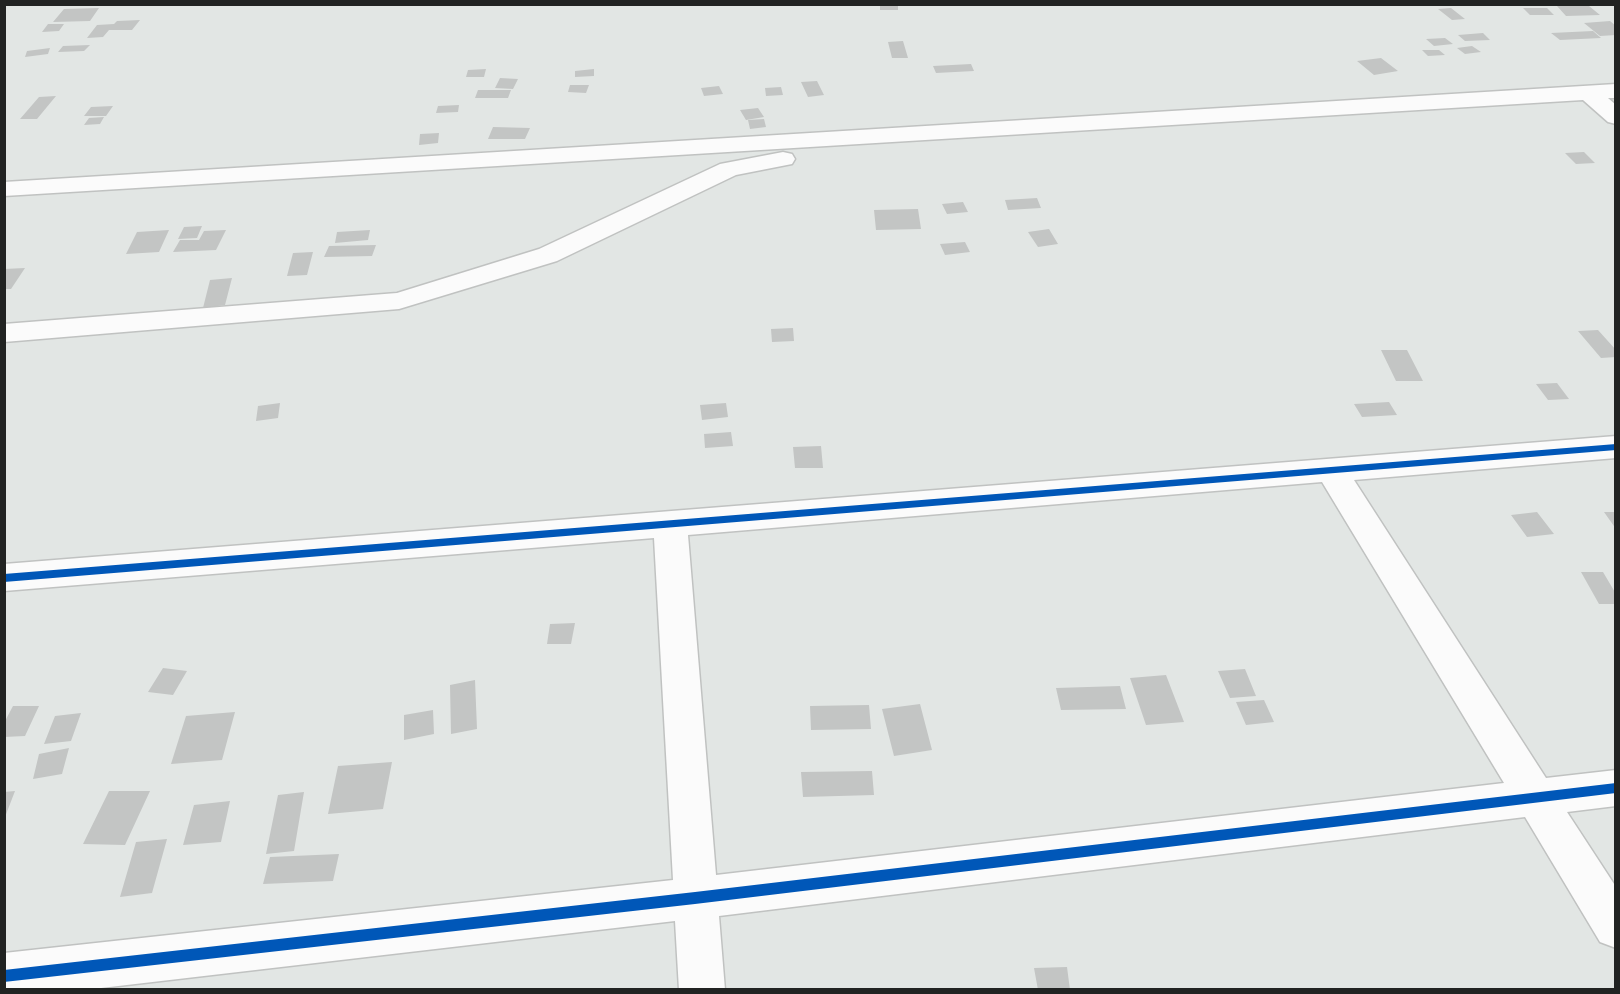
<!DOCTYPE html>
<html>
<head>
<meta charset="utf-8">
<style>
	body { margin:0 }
	#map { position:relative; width:1620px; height:994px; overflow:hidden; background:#e2e6e4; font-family:Helvetica,sans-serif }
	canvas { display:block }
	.frame { position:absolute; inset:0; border:6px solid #212322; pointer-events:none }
</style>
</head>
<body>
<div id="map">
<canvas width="1620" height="994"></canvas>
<div class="frame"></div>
</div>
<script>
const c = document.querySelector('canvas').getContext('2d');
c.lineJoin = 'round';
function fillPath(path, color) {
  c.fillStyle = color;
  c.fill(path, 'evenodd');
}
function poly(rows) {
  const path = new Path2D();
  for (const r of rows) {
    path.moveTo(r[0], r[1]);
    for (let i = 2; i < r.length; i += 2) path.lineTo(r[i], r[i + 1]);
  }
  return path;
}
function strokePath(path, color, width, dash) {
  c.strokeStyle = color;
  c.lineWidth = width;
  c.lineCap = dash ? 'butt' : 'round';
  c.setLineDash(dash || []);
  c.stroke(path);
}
const building = poly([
	[880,4,898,4,898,10,880,10],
	[1557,6,1589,6,1600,15,1566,16],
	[99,8,90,21,53,22,64,9],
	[1451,8,1465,19,1452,20,1438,9],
	[1523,8,1547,8,1554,15,1530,15],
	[140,20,132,30,109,30,103,37,87,38,97,25,114,24,117,21],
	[1610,21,1616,26,1616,35,1600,36,1584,23],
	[48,24,64,24,59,31,42,32],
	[1593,31,1601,38,1560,40,1551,33],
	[1483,33,1490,40,1465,41,1458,35],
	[1445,38,1453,44,1434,46,1426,39],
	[903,41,908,58,892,58,888,42],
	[90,45,84,51,58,52,63,46],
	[1472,46,1481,52,1465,54,1457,48],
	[50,48,48,54,25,57,27,51],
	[1422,50,1439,50,1445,55,1428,56],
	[1381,58,1398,71,1374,75,1357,61],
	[971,64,974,71,936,73,933,66],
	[486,69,484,77,466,77,468,70],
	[594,69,594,76,575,77,575,71],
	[500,78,518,79,513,89,495,88],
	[817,81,824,95,808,97,801,82],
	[570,85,589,85,586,93,568,92],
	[719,86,723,94,704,96,701,88],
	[781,87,783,95,766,96,765,88],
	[478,90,511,90,508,98,475,98],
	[56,96,37,119,20,119,39,97],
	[459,105,458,112,436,113,438,106],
	[113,106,106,116,84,116,91,107],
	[758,108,764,117,746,120,740,110],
	[104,117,100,124,84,125,89,118],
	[764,119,766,127,750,129,748,120],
	[493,127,530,128,525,139,488,139],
	[439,133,438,143,419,145,420,134],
	[1584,152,1595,163,1576,164,1565,153],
	[1037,198,1041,208,1008,210,1005,200],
	[963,202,968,212,947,214,942,204],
	[918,209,921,229,876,230,874,210],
	[202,226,197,238,178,239,184,227],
	[1049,229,1058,244,1038,247,1028,232],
	[169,230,159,252,126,254,137,232],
	[226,230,216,250,173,252,180,240,199,240,204,231],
	[370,230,368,240,335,243,337,232],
	[965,242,970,252,945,255,940,244],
	[376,245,372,256,324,257,329,246],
	[313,252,307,275,287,276,293,253],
	[25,268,11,289,4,289,4,269],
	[232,278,225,305,203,308,210,280],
	[793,328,794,341,772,342,771,329],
	[1598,330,1616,350,1616,357,1601,358,1578,331],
	[1381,350,1407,350,1423,381,1396,381],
	[1557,383,1569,399,1548,400,1536,384],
	[1389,402,1397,415,1362,417,1354,404],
	[280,403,278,418,256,421,258,406],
	[726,403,728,417,702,420,700,405],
	[731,432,733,446,705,448,704,434],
	[821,446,823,468,795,468,793,447],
	[1537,512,1554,534,1527,537,1511,515],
	[1604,512,1616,512,1616,529],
	[1581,572,1603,572,1616,594,1616,604,1599,604],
	[575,623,571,644,547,644,550,624],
	[163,668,187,671,173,695,148,692],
	[1245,669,1256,696,1230,698,1218,671],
	[1166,675,1184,722,1146,725,1130,678],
	[475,680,477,729,451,734,450,685],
	[1120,686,1126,709,1061,710,1056,688],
	[1264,700,1274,722,1246,725,1236,702],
	[920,704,932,750,894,756,882,709],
	[869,705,871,729,811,730,810,706],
	[13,706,39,706,25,736,4,737,4,723],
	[433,710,434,734,404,740,404,715],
	[235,712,222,760,171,764,186,716],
	[81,713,71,741,44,744,55,716],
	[69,748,62,774,33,779,39,754],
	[392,762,383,809,328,814,338,766],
	[872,771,874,795,803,797,801,772],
	[15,791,5,817,4,817,4,792],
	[109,791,150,791,125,845,83,844],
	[304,792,294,851,266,854,278,795],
	[230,801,221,842,183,845,194,805],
	[167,839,152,893,120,897,136,842],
	[339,854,333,881,263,884,270,857],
	[1067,967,1070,990,1038,990,1034,968]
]);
const street = poly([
	[1616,84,1616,98,1608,98,1616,105,1616,124,1608,122,1583,100,4,196,4,182,1616,84],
	[783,152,792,154,795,159,792,164,736,175,557,261,399,309,4,342,4,324,397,293,539,249,720,164,783,152],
	[1616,436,1616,458,1354,480,1546,778,1616,770,1616,806,1567,812,1616,887,1616,948,1600,942,1525,817,719,916,725,990,679,990,675,921,84,990,4,990,4,953,673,880,654,538,4,591,4,564,1616,436],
	[1322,482,1504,783,716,875,688,535,1322,482]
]);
const cycleway = poly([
	[1616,444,1616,450,4,582,4,574,1616,444],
	[1616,783,1616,793,695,904,4,982,4,970,695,892,1616,783]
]);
fillPath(building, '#c3c5c4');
strokePath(street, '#c0c2c1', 3);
fillPath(street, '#fbfbfb');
fillPath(cycleway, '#0057b8');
</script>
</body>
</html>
